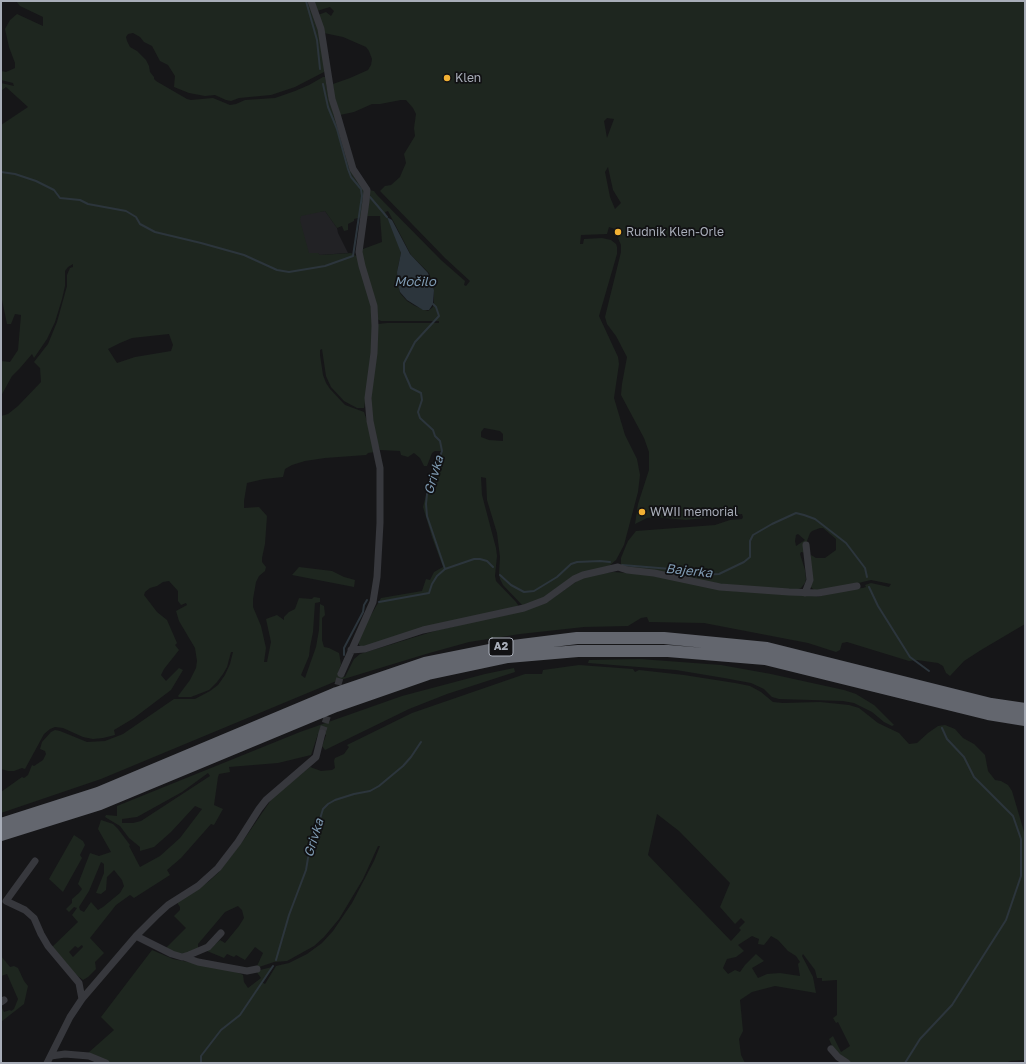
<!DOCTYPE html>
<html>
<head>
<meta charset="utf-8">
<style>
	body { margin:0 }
	#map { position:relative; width:1026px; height:1064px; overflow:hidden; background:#161618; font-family:"Golos Text",sans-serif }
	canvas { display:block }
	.frame { position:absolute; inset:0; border:2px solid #a8adb8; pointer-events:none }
</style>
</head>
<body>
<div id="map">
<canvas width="1026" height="1064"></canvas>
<div class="frame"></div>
</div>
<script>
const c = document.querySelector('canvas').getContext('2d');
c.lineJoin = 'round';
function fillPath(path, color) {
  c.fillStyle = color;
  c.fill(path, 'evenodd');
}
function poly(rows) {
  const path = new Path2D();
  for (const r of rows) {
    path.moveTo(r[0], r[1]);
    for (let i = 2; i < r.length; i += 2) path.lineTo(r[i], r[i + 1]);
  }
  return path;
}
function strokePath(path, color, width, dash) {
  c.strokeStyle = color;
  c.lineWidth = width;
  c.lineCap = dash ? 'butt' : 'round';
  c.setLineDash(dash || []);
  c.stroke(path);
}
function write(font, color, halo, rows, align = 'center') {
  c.font = font + ' "Golos Text",sans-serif';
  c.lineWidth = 3.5;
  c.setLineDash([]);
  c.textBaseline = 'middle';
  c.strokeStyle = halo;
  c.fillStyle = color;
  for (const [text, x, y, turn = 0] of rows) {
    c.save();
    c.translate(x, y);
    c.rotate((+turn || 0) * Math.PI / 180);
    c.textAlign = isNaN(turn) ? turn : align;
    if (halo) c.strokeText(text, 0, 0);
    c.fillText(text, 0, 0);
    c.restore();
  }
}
const built = poly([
	[325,211,337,228,338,233,348,253,320,255,317,253,307,253,293,215]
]);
const green = poly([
	[16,1,309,1,321,38,325,70,324,72,295,87,271,95,239,98,231,101,226,100,215,95,205,96,189,93,174,87,175,76,168,65,160,61,152,46,144,42,140,37,133,33,128,34,126,37,127,41,130,47,137,51,146,60,149,66,150,72,154,77,154,79,156,81,187,99,191,100,213,98,230,105,236,104,245,100,275,98,295,91,309,85,323,77,325,77,329,100,336,115,351,170,356,180,364,188,365,196,362,217,354,219,354,221,348,224,348,230,344,231,342,226,337,228,325,211,301,216,300,220,309,253,318,253,320,255,351,253,358,257,371,302,374,333,371,369,364,408,357,408,344,401,331,387,326,376,322,349,320,350,320,355,323,375,326,383,330,389,345,405,364,412,370,430,375,452,368,453,366,455,325,458,305,461,292,465,285,469,283,477,264,479,247,483,244,501,244,508,259,507,267,516,265,544,262,558,262,562,266,567,265,571,259,576,256,582,253,599,253,607,261,626,266,648,264,662,267,662,271,642,266,619,277,615,284,620,284,617,289,612,295,609,299,598,312,599,314,597,320,598,320,602,315,603,313,632,310,647,309,656,301,675,305,678,316,647,319,630,320,604,324,606,325,615,322,618,322,640,324,647,329,648,339,653,341,664,338,673,345,677,354,659,360,654,438,630,529,609,547,602,577,581,588,575,604,573,614,572,649,575,734,591,803,594,815,595,818,597,831,592,840,592,843,589,863,588,866,587,865,585,871,583,889,587,891,584,871,580,829,590,815,591,810,586,808,560,811,555,816,558,825,558,836,550,836,539,823,528,820,528,812,531,810,533,807,541,806,553,801,552,800,554,805,570,806,579,805,583,801,588,794,591,736,587,657,572,626,569,621,564,621,558,625,548,628,541,636,531,715,525,730,520,742,519,743,517,742,514,686,520,654,517,647,518,635,524,638,504,649,470,649,452,644,438,621,395,622,384,627,357,616,336,607,324,605,317,621,252,621,245,618,238,621,231,609,227,607,234,581,235,580,244,583,244,584,239,602,238,611,240,616,244,617,247,617,254,599,316,618,357,619,364,614,398,625,435,637,459,640,475,638,492,624,545,616,560,609,566,579,574,546,597,523,606,503,585,500,579,499,574,500,557,497,533,487,500,486,478,481,477,482,495,496,548,497,556,495,576,496,581,516,602,518,605,517,607,427,628,366,647,362,647,359,645,358,641,368,620,381,598,422,591,426,579,430,580,434,572,443,567,432,537,423,507,433,468,439,458,441,451,435,451,432,453,427,466,424,466,420,458,414,453,408,457,401,455,400,451,380,450,376,441,371,420,370,402,377,346,378,324,387,323,439,323,439,321,381,321,377,319,375,304,364,266,361,252,363,249,382,242,380,216,367,216,369,190,374,191,377,195,441,260,465,281,464,285,466,286,470,281,445,258,380,191,385,186,391,185,400,177,402,172,406,163,404,154,415,136,414,128,416,114,413,108,406,100,401,100,380,104,372,104,354,112,340,115,334,100,333,84,350,78,368,70,371,65,372,59,369,51,366,47,343,37,324,33,318,15,326,12,331,16,334,11,330,7,317,11,313,1,1025,1,1025,624,981,650,964,661,950,676,946,673,943,666,938,663,917,660,909,661,847,642,842,643,840,650,836,652,808,643,704,623,649,622,647,617,641,618,628,626,584,627,520,634,469,642,426,654,334,682,101,779,1,813,1,792,22,777,24,778,28,775,32,765,34,766,43,760,46,754,45,751,40,749,42,742,51,732,55,730,60,731,87,742,105,741,123,734,174,699,195,699,210,691,218,685,225,675,230,664,233,652,231,652,227,667,223,674,217,682,209,690,191,697,179,697,178,696,190,680,196,668,197,661,195,648,179,621,176,611,187,605,186,603,181,605,178,601,178,591,169,581,163,582,157,586,150,588,145,592,144,595,157,612,167,620,177,643,175,645,179,650,164,669,161,675,166,681,179,668,183,670,171,690,134,718,114,730,115,735,103,738,93,739,83,737,63,728,55,727,50,729,44,734,25,769,22,768,14,771,8,771,1,769,1,416,8,414,18,406,41,382,40,368,34,362,48,344,57,322,67,286,67,275,70,268,73,267,73,264,68,267,65,271,65,286,62,299,55,322,47,339,34,358,32,354,20,368,12,376,1,396,1,361,10,362,18,350,21,315,15,314,11,324,7,324,1,295,1,125,28,107,6,87,1,91,1,83,14,86,13,83,1,80,1,71,6,72,15,68,15,63,9,47,5,29,10,20,17,14,43,26,43,17,20,6],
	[607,118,614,119,607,138,604,121],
	[608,167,613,190,621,203,615,209,610,197,605,172],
	[388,211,411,255,429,273,431,279,434,291,434,303,433,307,428,311,415,306,407,301,400,293,397,275,398,266,401,254,399,244,385,212],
	[169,334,173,345,171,351,135,357,117,363,108,349,120,343,132,338],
	[484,428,500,431,503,434,503,441,489,440,481,437,481,432],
	[798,534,805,540,796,546,795,541,796,535],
	[299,567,332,571,344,577,355,580,354,587,292,575],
	[640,659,721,665,771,674,844,690,856,694,874,705,894,725,892,726,884,722,872,712,854,703,843,701,779,699,772,697,764,689,751,683,724,678,676,670,588,663,589,660],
	[579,665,633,669,635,672,639,670,684,675,735,683,750,686,761,692,773,702,783,703,820,702,849,705,859,708,878,723,899,733,909,744,917,743,928,733,938,726,945,725,955,729,963,738,974,744,985,755,988,771,995,780,1001,781,1008,785,1012,791,1025,835,1025,1060,1011,1061,1005,1063,849,1063,833,1048,829,1039,833,1036,841,1052,850,1046,838,1022,836,1023,833,1018,837,1015,837,980,822,981,822,978,817,978,815,970,803,954,802,956,813,977,816,993,775,986,752,992,740,1000,743,1031,739,1039,741,1055,745,1063,110,1063,88,1053,114,1030,101,1017,152,950,173,959,234,971,241,974,243,975,244,982,248,988,261,978,256,971,272,967,266,978,262,982,265,984,276,966,289,963,307,954,322,943,333,931,352,903,374,861,380,846,378,846,363,879,339,919,324,937,314,946,287,961,274,962,259,967,257,966,263,953,255,947,245,960,236,955,234,957,227,954,224,958,207,951,220,940,225,943,239,926,244,918,242,910,238,906,225,912,215,924,198,944,198,951,186,956,163,951,186,928,174,916,180,910,180,907,178,904,178,901,208,882,218,873,245,838,273,797,310,767,321,771,332,770,335,768,334,761,335,758,344,754,349,747,347,745,412,713,525,674,542,674,543,670],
	[657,814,679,831,730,883,720,907,735,924,741,918,745,922,739,928,741,930,731,941,648,855],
	[752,936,759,939,758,944,764,945,771,936,778,940,788,951,796,956,800,962,798,964,800,976,780,973,767,974,758,978,752,968,764,961,756,954,745,965,740,972,735,970,728,974,723,968,727,959,736,957,744,951,738,945],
	[514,668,515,672,447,694,409,709,325,750,322,746,326,735,318,734,311,755,278,763,229,767,230,772,219,774,218,777,214,805,223,809,214,825,211,824,181,858,167,870,170,875,134,898,130,895,116,905,90,938,104,953,95,962,96,969,88,977,83,980,75,974,51,948,78,922,72,915,77,908,74,907,69,912,66,909,72,903,72,899,79,893,82,889,78,884,90,853,99,856,111,852,98,829,101,820,113,824,118,829,130,845,129,846,140,867,160,856,180,838,202,809,195,806,171,832,154,847,140,851,140,847,129,838,120,826,105,817,106,815,117,816,117,806,300,732,402,696,485,674],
	[208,773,210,776,141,821,133,823,122,823,122,819,137,817,182,792],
	[101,862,104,864,104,873,96,893,101,894,106,890,107,877,114,870,122,880,124,886,120,893,103,907,98,910,91,902,84,912,80,910,79,907,89,891],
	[82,945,83,947,73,957,69,952,75,946,78,948],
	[74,835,83,841,85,845,80,855,82,858,63,892,49,879],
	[1,956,10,967,14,966,18,968,24,981,28,986,24,1004,1,1022,1,1006,4,1012,10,1010,11,1011,14,1009,18,999,7,974,1,976]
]);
const water = poly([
	[387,217,392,220,410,254,428,273,434,290,433,304,429,310,423,310,407,300,400,292,398,285,397,272,401,253]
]);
const stream = poly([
	[306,1,317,40,320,69],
	[1,172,15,174,36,181,54,190,60,198,80,200,88,204,126,211,136,217,140,224,155,232,201,243,244,255,277,270,289,272,325,266,353,256,362,196,361,189,351,177,348,169,337,129,328,107,323,84],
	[370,197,387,217],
	[622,565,671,569,702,575,719,574,744,562,750,557,750,541,753,535,772,524,796,513,804,515,815,519,846,543,865,568,867,577],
	[445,569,474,559,480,559,487,561,493,567],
	[500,575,511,585,524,592,534,591,557,577,571,564,577,562,600,561,610,562],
	[869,587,878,606,910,657,929,671],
	[379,602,429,593,432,584,437,576,445,569,427,516,426,504,427,494,442,451,440,441,435,436,433,430,420,418,418,412,422,400,421,393,411,388,404,372,404,363,415,342,439,316,436,307,433,304],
	[344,655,344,648,363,612,364,605,367,600],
	[276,960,289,915,306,870,308,858,323,809,328,804,335,800,354,794,370,791,379,786,403,766,411,757,421,742],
	[201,1063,201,1056,221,1030,240,1015,273,966],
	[905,1063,920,1039,952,1005,1006,920,1021,876,1021,839,1013,816,974,777,964,757,947,739,942,728]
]);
const streetTunnel = poly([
	[335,695,341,674],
	[322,733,330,708]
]);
const street = poly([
	[311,1,321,29,332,99,337,114,353,169,367,190,366,201,359,252,362,266,374,306,375,326,374,353,368,398,370,421,380,468,380,523,377,577,373,602,341,674],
	[805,593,810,580,806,545],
	[351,650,365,649,423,630,524,608,545,600,574,579,583,575,618,567,627,570,654,573,720,587,789,592,818,593,857,586],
	[35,861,6,901,25,910,34,918,41,934,48,946,79,983,82,999],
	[136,936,172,954,182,957,189,955,208,947,221,933],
	[184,957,198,962,247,971,257,969],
	[1,1002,4,1000],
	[831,1049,838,1057,847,1063],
	[51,1056,65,1054,89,1056,106,1063],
	[47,1063,70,1017,82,999,136,936,156,916,168,905,198,886,218,868,238,842,259,809,266,800,316,757,322,733]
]);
const highway = poly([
	[1,824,98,793,334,694,425,663,505,647,577,638,664,638,767,648,991,704,1025,709],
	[1,835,100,804,336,706,428,674,508,657,578,651,668,651,765,659,988,714,1025,720]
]);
const markers = [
	[447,78,4,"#f2b134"],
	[618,232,4,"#f2b134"],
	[642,512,4,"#f2b134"]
];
const shields = [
	[501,647,24]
];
const shieldNames = [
	["A2",501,647]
];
const poiNames = [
	["Klen",455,78],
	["Rudnik Klen-Orle",626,232],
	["WWII memorial",650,512]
];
const waterNames = [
	["Močilo",415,282],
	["Grivka",434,475,-74],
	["Bajerka",689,571,6],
	["Grivka",314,838,-73]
];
fillPath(built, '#222225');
fillPath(green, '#1e261f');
fillPath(water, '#2c353c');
strokePath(stream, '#2c353c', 2);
strokePath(streetTunnel, '#333438', 7, [7, 3.5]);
strokePath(street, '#37383d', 7);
strokePath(highway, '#63666e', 12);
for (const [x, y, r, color] of markers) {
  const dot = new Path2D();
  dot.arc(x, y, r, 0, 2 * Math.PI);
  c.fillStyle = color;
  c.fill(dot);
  strokePath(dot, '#111113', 1.5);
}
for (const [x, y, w] of shields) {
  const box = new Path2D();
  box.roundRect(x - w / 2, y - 9, w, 18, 3);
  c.fillStyle = '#111113';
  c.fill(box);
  strokePath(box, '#a8adb8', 1);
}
write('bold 11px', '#a8adb8', null, shieldNames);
write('12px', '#a8adb8', '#111113', poiNames, 'left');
write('italic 13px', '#7f9bb3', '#111113', waterNames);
</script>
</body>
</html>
